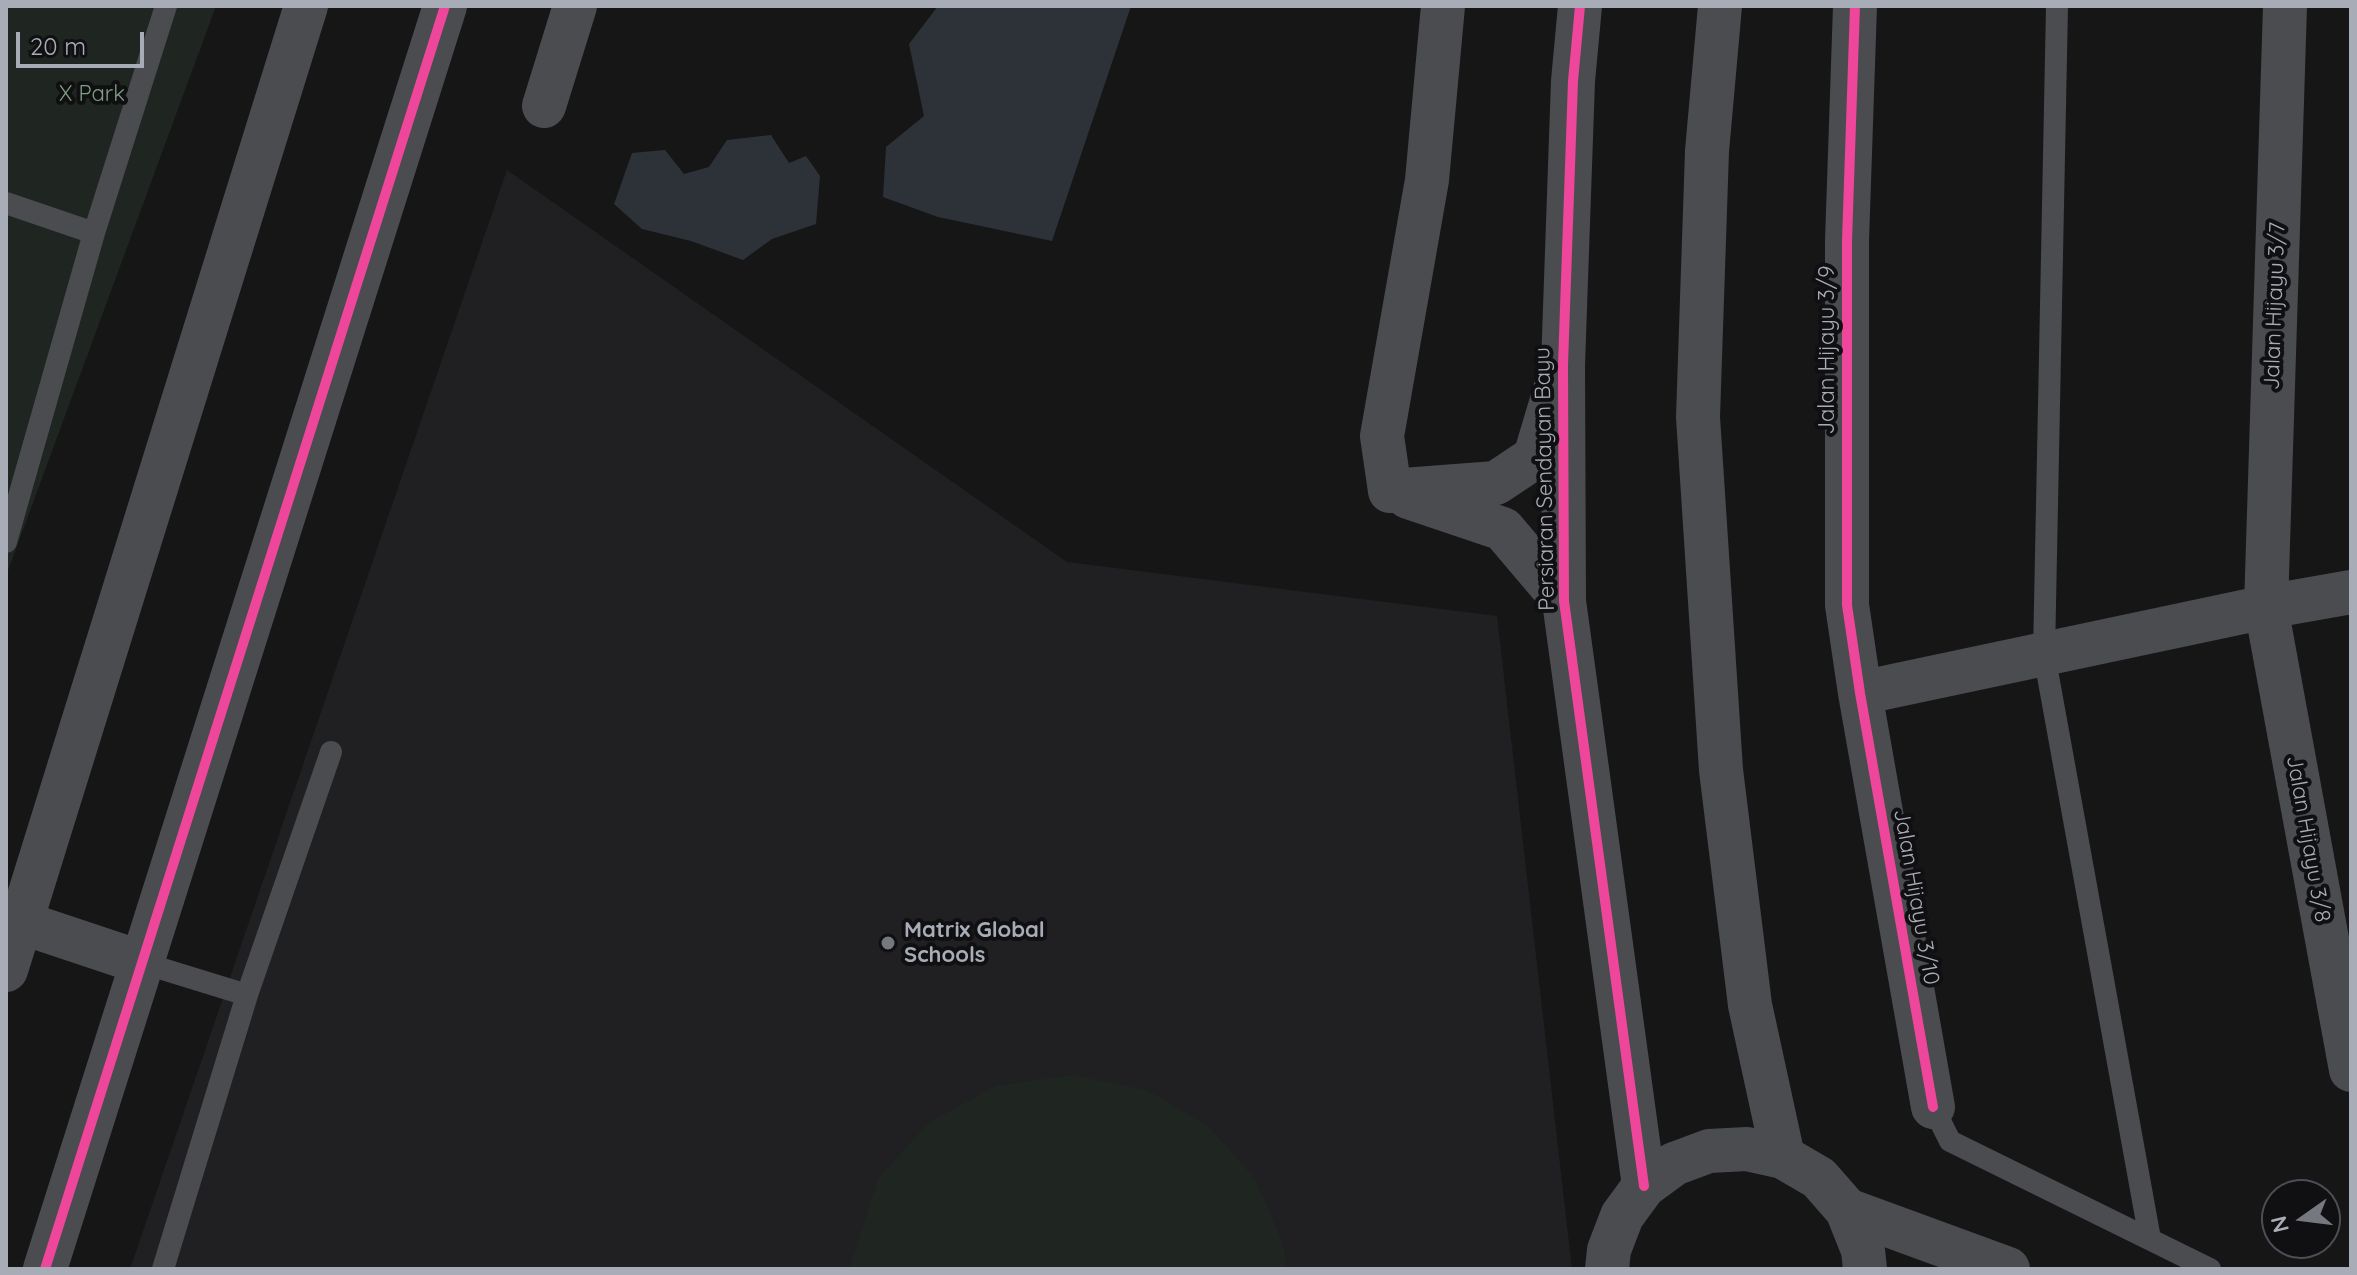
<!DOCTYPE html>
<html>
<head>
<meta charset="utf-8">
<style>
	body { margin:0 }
	#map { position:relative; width:2357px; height:1275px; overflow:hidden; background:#161616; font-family:Quicksand,sans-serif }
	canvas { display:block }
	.frame { position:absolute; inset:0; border:8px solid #a8acb6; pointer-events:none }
	.north { position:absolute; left:2261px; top:1179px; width:80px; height:80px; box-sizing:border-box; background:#101012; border:2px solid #4d4e54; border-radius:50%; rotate:256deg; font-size:22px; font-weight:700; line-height:32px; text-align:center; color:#a8acb6 }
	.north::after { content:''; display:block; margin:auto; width:28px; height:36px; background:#75787e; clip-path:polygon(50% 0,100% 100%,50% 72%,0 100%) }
	.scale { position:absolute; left:16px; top:32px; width:128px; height:36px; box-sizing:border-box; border:4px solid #a8acb6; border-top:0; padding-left:10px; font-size:24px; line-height:28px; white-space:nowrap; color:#a8acb6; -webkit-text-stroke:6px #101012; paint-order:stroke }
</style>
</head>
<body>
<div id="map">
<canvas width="2357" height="1275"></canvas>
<div class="frame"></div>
<div class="north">N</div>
<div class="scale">20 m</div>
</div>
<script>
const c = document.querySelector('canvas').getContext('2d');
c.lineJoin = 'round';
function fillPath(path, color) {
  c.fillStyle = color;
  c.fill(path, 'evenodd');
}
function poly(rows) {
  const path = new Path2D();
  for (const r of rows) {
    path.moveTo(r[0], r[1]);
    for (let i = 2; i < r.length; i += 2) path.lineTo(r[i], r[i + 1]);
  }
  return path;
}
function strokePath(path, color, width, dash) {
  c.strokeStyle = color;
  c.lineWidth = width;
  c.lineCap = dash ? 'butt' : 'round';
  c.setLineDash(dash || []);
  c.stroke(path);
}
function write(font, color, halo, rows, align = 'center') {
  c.font = font + ' Quicksand,sans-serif';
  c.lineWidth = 8;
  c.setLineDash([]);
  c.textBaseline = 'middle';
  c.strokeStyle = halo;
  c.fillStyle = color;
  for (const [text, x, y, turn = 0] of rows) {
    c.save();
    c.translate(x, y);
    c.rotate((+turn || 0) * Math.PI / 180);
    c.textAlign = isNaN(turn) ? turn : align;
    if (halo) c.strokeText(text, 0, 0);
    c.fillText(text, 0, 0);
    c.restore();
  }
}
const built = poly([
	[507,170,1067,562,1497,616,1572,1269,130,1269]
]);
const green = poly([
	[6,6,216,6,6,576],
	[1072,1075,1147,1090,1208,1126,1256,1180,1284,1246,1286,1269,849,1269,878,1179,929,1122,996,1086]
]);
const water = poly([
	[938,6,1131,6,1052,241,938,217,883,197,886,147,924,116,909,44],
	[771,135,789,163,806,156,820,176,816,224,772,239,743,260,691,241,642,229,614,204,632,153,665,150,684,174,709,167,727,140]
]);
const service = poly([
	[2057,6,2044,654,2150,1239],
	[6,203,94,233],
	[6,542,94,233,166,6],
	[143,963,247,995],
	[1933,1107,1950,1141,2210,1269],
	[163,1269,247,995,331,752]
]);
const minor = poly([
	[1855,6,1847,241,1847,605,1860,693,1933,1107],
	[2285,6,2266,607,2351,1070],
	[544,106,575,6],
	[1390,491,1382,436,1427,180,1443,6],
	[1390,491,1496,483,1535,457,1558,380],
	[1408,497,1503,529,1564,601],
	[1860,693,2266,607,2351,592],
	[20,922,143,963],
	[6,970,306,6],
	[1847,1210,2008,1269],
	[45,1269,445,6]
]);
const tertiary = poly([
	[1580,6,1573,81,1563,365,1564,601,1644,1186],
	[1720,6,1707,151,1698,417,1721,770,1750,1005,1783,1157],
	[1607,1269,1609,1250,1622,1216,1644,1186,1674,1164,1709,1151,1747,1149,1783,1157,1819,1178,1847,1210,1863,1250,1865,1269]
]);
const cycleway = poly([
	[1580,6,1573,81,1563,365,1564,601,1644,1186],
	[1855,6,1847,241,1847,605,1860,693,1933,1107],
	[45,1269,445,6]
]);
const markers = [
	[888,943,8,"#75787e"]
];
const parkNames = [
	["X Park",92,94]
];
const streetNames = [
	["Jalan Hijayu 3/7",2275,306,-88],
	["Jalan Hijayu 3/9",1827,350,-90],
	["Persiaran Sendayan Bayu",1545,479,-91],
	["Jalan Hijayu 3/8",2308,839,80],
	["Jalan Hijayu 3/10",1916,897,80]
];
const poiNames = [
	["Matrix Global",904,930],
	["Schools",904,955]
];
fillPath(built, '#202022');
fillPath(green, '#1f2520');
fillPath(water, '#2d3239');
strokePath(service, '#4b4c4f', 22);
strokePath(minor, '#4b4c4f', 44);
strokePath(tertiary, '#4b4c4f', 44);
strokePath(cycleway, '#ed469a', 10);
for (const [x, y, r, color] of markers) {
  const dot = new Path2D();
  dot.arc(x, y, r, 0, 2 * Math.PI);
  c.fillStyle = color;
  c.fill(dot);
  strokePath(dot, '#101012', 3);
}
write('22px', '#819f84', '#101012', parkNames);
write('22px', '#a8acb6', '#101012', streetNames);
write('bold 22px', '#a8acb6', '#101012', poiNames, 'left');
</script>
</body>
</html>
